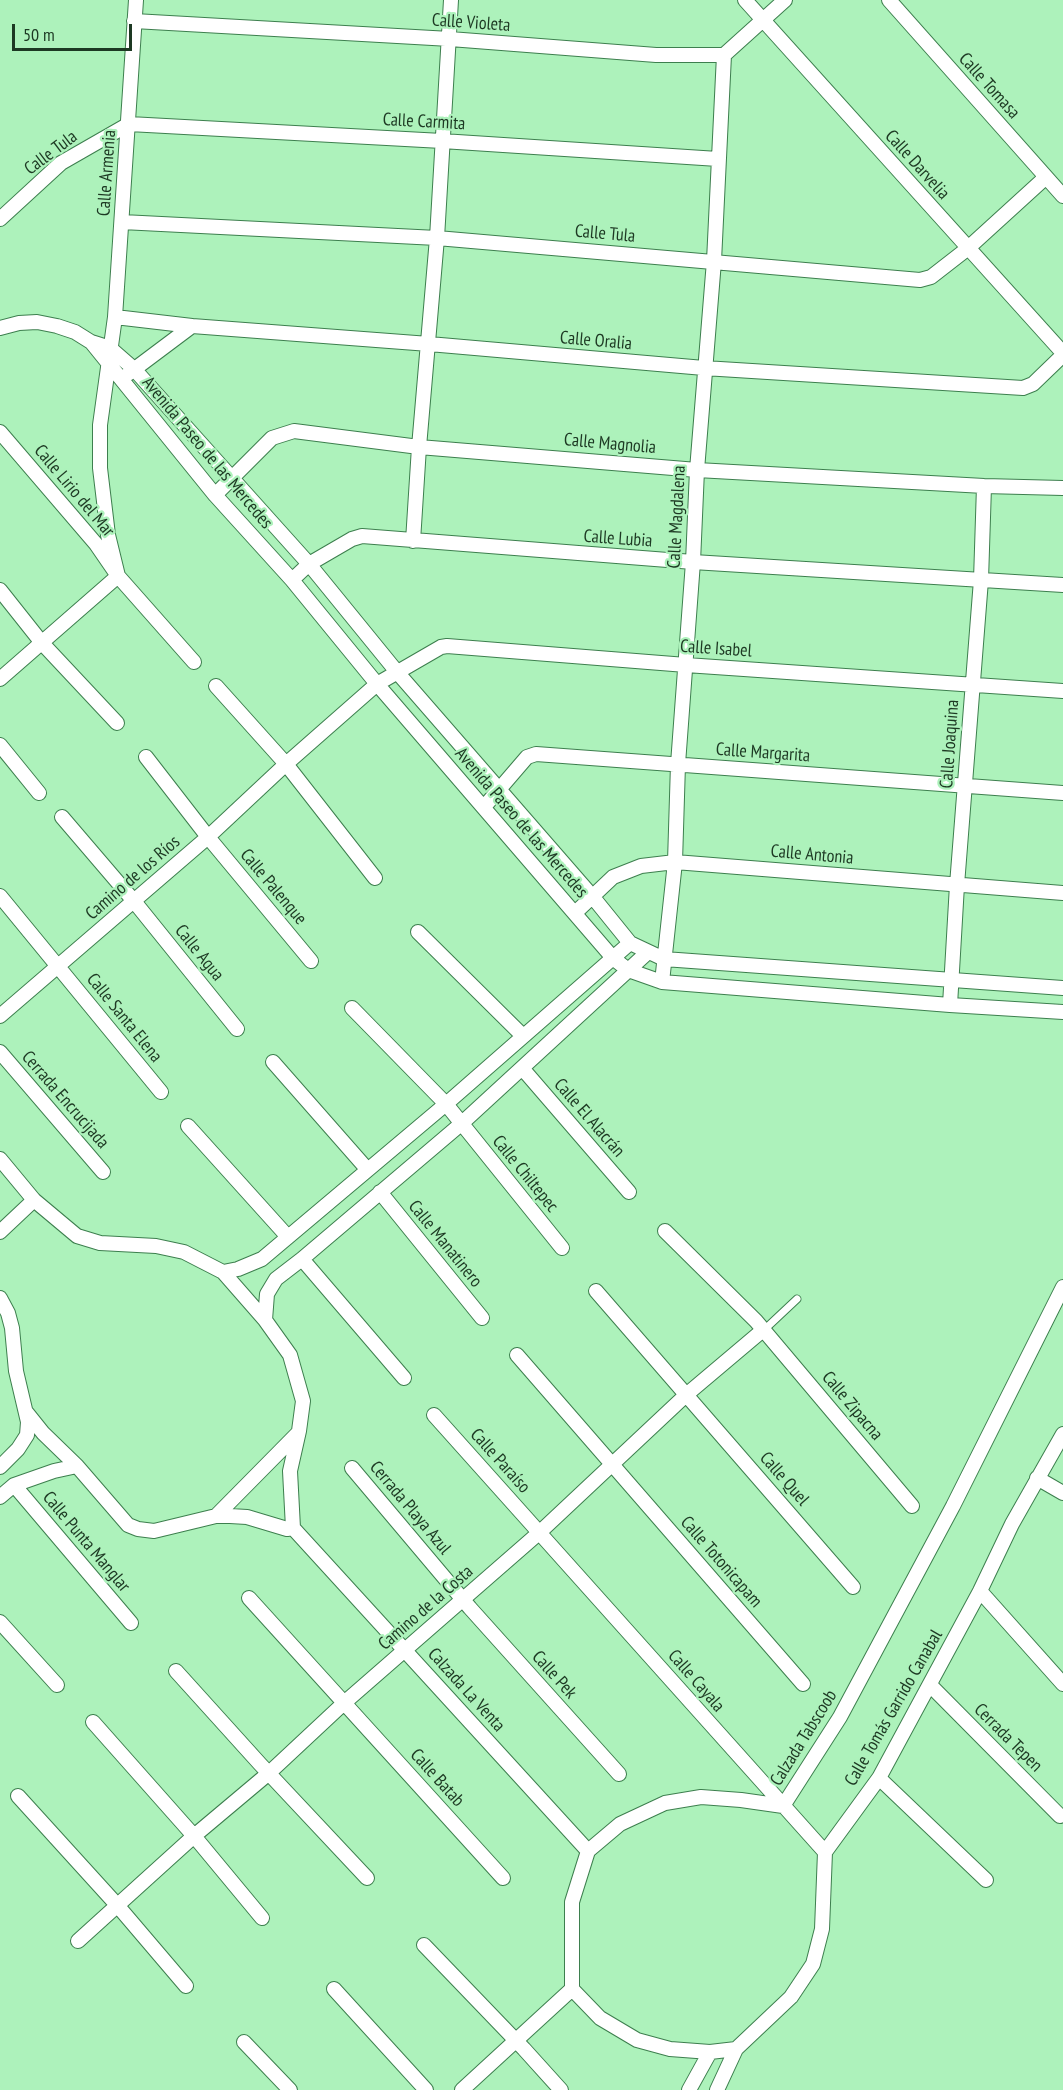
<!DOCTYPE html>
<html>
<head>
<meta charset="utf-8">
<style>
	body { margin:0 }
	#map { position:relative; width:1063px; height:2090px; overflow:hidden; background:#adf2bb; font-family:"PT Sans Narrow",sans-serif }
	canvas { display:block }
	.scale { position:absolute; left:12px; top:24px; width:120px; height:27px; box-sizing:border-box; border:3px solid #1d3923; border-top:0; padding-left:8px; font-size:18px; line-height:21px; white-space:nowrap; color:#1d3923; -webkit-text-stroke:4px #adf2bb; paint-order:stroke }
</style>
</head>
<body>
<div id="map">
<canvas width="1063" height="2090"></canvas>
<div class="scale">50 m</div>
</div>
<script>
const c = document.querySelector('canvas').getContext('2d');
c.lineJoin = 'round';
function poly(rows) {
  const path = new Path2D();
  for (const r of rows) {
    path.moveTo(r[0], r[1]);
    for (let i = 2; i < r.length; i += 2) path.lineTo(r[i], r[i + 1]);
  }
  return path;
}
function strokePath(path, color, width, dash) {
  c.strokeStyle = color;
  c.lineWidth = width;
  c.lineCap = dash ? 'butt' : 'round';
  c.setLineDash(dash || []);
  c.stroke(path);
}
function write(font, color, halo, rows, align = 'center') {
  c.font = font + ' "PT Sans Narrow",sans-serif';
  c.lineWidth = 4.5;
  c.setLineDash([]);
  c.textBaseline = 'middle';
  c.strokeStyle = halo;
  c.fillStyle = color;
  for (const [text, x, y, turn = 0] of rows) {
    c.save();
    c.translate(x, y);
    c.rotate((+turn || 0) * Math.PI / 180);
    c.textAlign = isNaN(turn) ? turn : align;
    if (halo) c.strokeText(text, 0, 0);
    c.fillText(text, 0, 0);
    c.restore();
  }
}
const lane = poly([
	[764,1330,797,1299]
]);
const street = poly([
	[745,0,1063,353],
	[889,0,1063,196],
	[134,21,450,39,656,55,724,55,785,0],
	[0,219,61,163,129,124,442,141,718,159],
	[122,222,437,238,920,280,931,277,967,249,1046,177],
	[115,317,192,326,429,344,704,368,1023,388,1033,384,1063,355],
	[0,328,19,323,37,322,57,326,75,332,91,342,110,348,134,369,309,564,397,672,592,896,630,943,664,959,1063,988],
	[92,343,215,495,292,580,377,684,613,958,628,970,662,982,950,1005,1063,1012],
	[128,374,192,326],
	[0,432,96,544,118,576,194,662],
	[215,495,272,438,294,431,419,447,697,470,984,486,1063,488],
	[413,541,419,447,437,238,451,0],
	[292,580,309,564,352,539,362,536,693,562,1063,585],
	[0,590,42,643,117,723],
	[0,679,118,576,108,535,100,468,100,425,115,317,136,0],
	[216,686,286,764,375,878],
	[0,745,39,793],
	[146,757,208,837,311,961],
	[484,807,527,757,536,754,1063,793],
	[62,817,133,900,237,1029],
	[0,896,161,1092],
	[575,913,613,877,641,866,675,862,1063,893],
	[418,932,523,1036],
	[662,982,675,862,678,764,693,562,697,470,714,261,724,55],
	[950,1005,957,885,981,580,984,486],
	[352,1008,446,1104,562,1248],
	[0,1016,208,837,286,764,377,684,441,647,447,646,686,665,1063,691],
	[0,1052,103,1172],
	[273,1062,367,1169],
	[522,1068,629,1192],
	[188,1126,288,1237],
	[0,1159,34,1200,77,1236,100,1243,156,1246,184,1252,223,1272,265,1320,290,1355,303,1401,299,1431,290,1471,293,1528],
	[380,1192,482,1318],
	[665,1231,756,1321,912,1506],
	[0,1232,34,1200],
	[302,1259,404,1378],
	[223,1272,238,1269,262,1259,446,1104,630,943],
	[596,1291,853,1587],
	[0,1298,8,1313,12,1328,16,1371,28,1422,27,1435,18,1449,0,1467],
	[265,1320,267,1294,276,1279,302,1259,461,1124,648,952],
	[517,1355,803,1684],
	[27,1413,43,1433,77,1466,128,1525,138,1529,154,1531,216,1516,230,1516,247,1517,287,1529,293,1528],
	[434,1415,825,1852],
	[352,1468,470,1608,619,1774],
	[1037,1478,1063,1493],
	[14,1485,131,1623],
	[0,1497,14,1485,54,1471,77,1466],
	[216,1516,298,1433],
	[293,1528,588,1851],
	[980,1591,1063,1684],
	[249,1598,503,1878],
	[0,1622,57,1685],
	[176,1671,260,1764,367,1878],
	[930,1685,1060,1816],
	[93,1722,194,1836,262,1918],
	[879,1778,986,1880],
	[18,1796,117,1905,186,1986],
	[78,1941,194,1836,269,1773,344,1703,540,1532,686,1395,763,1330],
	[424,1945,524,2049,561,2090],
	[334,1989,426,2090],
	[572,1989,572,1902,588,1851,620,1824,665,1803,701,1797,741,1800,783,1806,840,1717,953,1506,1063,1287],
	[572,1989,600,2018,637,2040,670,2049,710,2052,736,2049],
	[244,2042,290,2090],
	[462,2090,572,1989],
	[689,2090,710,2052],
	[717,2090,736,2049,791,1997,813,1964,822,1929,825,1852,879,1778,980,1591,1012,1524,1063,1434]
]);
const streetNames = [
	["Calle Violeta",471,23,4],
	["Calle Tomasa",989,86,48],
	["Calle Carmita",424,122,3],
	["Calle Tula",51,153,-37],
	["Calle Darvelia",917,165,48],
	["Calle Armenia",107,173,-86],
	["Calle Tula",605,234,5],
	["Calle Oralia",596,341,5],
	["Calle Magnolia",610,444,5],
	["Avenida Paseo de las Mercedes",207,453,50],
	["Calle Lirio del Mar",74,491,50],
	["Calle Magdalena",677,517,-87],
	["Calle Lubia",618,539,4],
	["Calle Isabel",716,649,4],
	["Calle Joaquina",950,744,-86],
	["Calle Margarita",763,753,4],
	["Avenida Paseo de las Mercedes",521,823,49],
	["Calle Antonia",812,855,5],
	["Camino de los Ríos",133,878,-41],
	["Calle Palenque",273,887,50],
	["Calle Agua",199,953,51],
	["Calle Santa Elena",124,1018,51],
	["Cerrada Encrucijada",65,1100,49],
	["Calle El Alacrán",589,1118,49],
	["Calle Chiltepec",525,1174,51],
	["Calle Manatinero",445,1244,51],
	["Calle Zipacna",852,1406,50],
	["Calle Paraíso",500,1461,48],
	["Calle Quel",784,1479,49],
	["Cerrada Playa Azul",410,1508,50],
	["Calle Punta Manglar",86,1542,50],
	["Calle Totonicapam",721,1562,49],
	["Camino de la Costa",426,1608,-41],
	["Calle Pek",554,1675,48],
	["Calle Cayala",696,1681,49],
	["Calzada La Venta",466,1690,48],
	["Calle Tomás Garrido Canabal",894,1708,-60],
	["Calzada Tabscoob",804,1738,-58],
	["Cerrada Tepen",1008,1738,45],
	["Calle Batab",437,1778,48]
];
strokePath(lane, '#3d7f4e', 9);
strokePath(street, '#3d7f4e', 16);
strokePath(lane, '#fff', 7);
strokePath(street, '#fff', 14);
write('18px', '#1d3923', '#adf2bb', streetNames);
</script>
</body>
</html>
